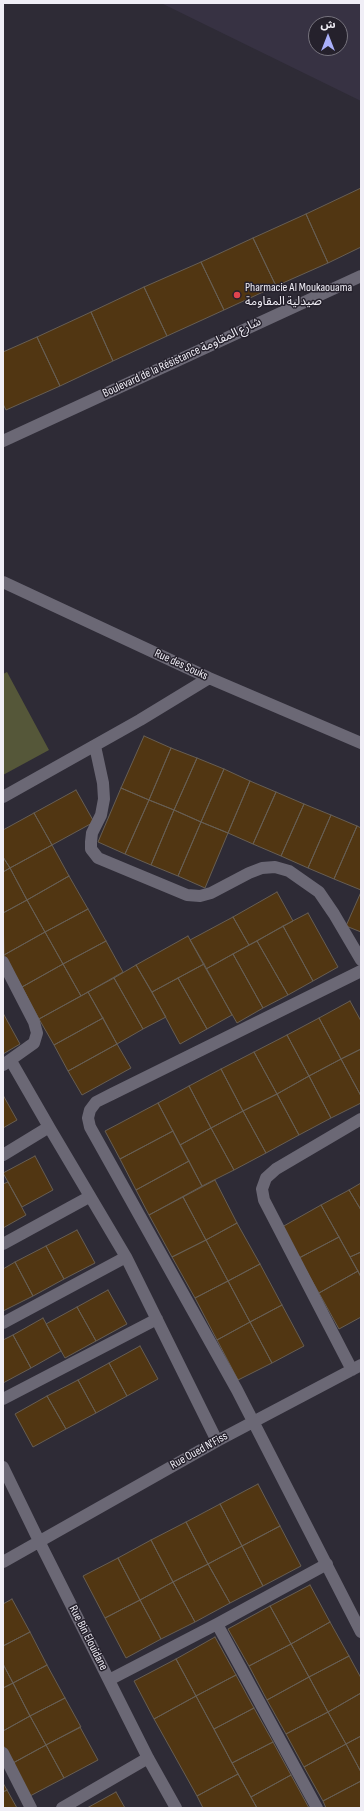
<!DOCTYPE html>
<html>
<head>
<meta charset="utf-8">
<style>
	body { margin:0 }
	#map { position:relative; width:364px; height:1811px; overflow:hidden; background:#2e2b36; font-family:"Sofia Sans Condensed","Noto Sans Arabic",sans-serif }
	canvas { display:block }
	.frame { position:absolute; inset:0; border:4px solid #f0eef6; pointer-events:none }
	.north { position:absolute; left:308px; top:16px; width:40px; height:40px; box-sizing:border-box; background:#25212c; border:1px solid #76737d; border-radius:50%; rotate:0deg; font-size:11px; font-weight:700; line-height:16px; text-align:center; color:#f0eef6 }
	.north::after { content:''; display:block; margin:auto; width:14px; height:18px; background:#aab0fb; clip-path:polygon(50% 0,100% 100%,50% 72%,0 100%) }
</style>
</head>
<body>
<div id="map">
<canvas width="364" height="1811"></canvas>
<div class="frame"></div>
<div class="north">ش</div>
</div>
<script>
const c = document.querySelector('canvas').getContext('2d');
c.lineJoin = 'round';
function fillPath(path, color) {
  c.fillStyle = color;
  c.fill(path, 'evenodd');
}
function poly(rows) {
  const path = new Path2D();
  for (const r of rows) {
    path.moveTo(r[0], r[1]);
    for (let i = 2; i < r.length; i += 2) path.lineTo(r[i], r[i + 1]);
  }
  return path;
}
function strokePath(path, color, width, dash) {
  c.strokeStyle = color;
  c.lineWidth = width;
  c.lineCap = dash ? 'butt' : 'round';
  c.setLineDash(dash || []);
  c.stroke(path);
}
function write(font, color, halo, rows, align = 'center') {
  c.font = font + ' "Sofia Sans Condensed","Noto Sans Arabic",sans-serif';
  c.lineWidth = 3;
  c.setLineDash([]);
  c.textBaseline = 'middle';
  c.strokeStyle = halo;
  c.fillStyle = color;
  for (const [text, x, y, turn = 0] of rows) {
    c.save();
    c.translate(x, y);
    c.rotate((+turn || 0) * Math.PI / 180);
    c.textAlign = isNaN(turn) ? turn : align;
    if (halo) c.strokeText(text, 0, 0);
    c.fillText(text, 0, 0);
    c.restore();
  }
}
const built = poly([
	[161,3,361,3,361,101],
	[316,24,340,24,340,48,316,48]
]);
const green = poly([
	[7,672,49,750,3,775,3,674]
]);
const building = poly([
	[361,188,361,247,328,263,306,214,361,188],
	[306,214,328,263,276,286,253,238,306,214],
	[253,238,276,286,224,310,201,262,253,238],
	[201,262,224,310,167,336,144,287,201,262],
	[144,287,167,336,113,361,91,312,144,287],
	[91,312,113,361,60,386,37,337,91,312],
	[37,337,60,386,6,410,3,404,3,352,37,337],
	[144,736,171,748,149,800,121,788,144,736],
	[171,748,197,758,174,810,149,800,171,748],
	[197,758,224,769,201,822,174,810,197,758],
	[224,769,250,781,228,833,201,822,224,769],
	[250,781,276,792,253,844,228,833,250,781],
	[121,788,149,800,125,854,98,842,121,788],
	[76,790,94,822,52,845,34,813,76,790],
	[276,792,304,804,281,856,253,844,276,792],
	[149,800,174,810,151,865,125,854,149,800],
	[304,804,331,815,308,868,281,856,304,804],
	[174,810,201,822,178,876,151,865,174,810],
	[34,813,52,845,10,868,3,857,3,830,34,813],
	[331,815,357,826,334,879,308,868,331,815],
	[201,822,228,833,205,888,178,876,201,822],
	[357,826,361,828,361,890,334,879,357,826],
	[52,845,69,876,27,900,10,868,52,845],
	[3,857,10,868,3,872,3,857],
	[10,868,27,900,3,913,3,872,10,868],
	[69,876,88,909,45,932,27,900,69,876],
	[277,892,293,921,249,945,233,917,277,892],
	[361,892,361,932,346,926,361,892],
	[27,900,45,932,4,955,3,913,27,900],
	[88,909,106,941,63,964,45,932,88,909],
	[308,913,338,967,313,981,283,926,308,913],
	[233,917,249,945,206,969,190,940,233,917],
	[283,926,313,981,288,995,257,941,283,926],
	[45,932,63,964,22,987,4,955,45,932],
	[188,936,204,964,152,992,136,965,188,936],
	[106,941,123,972,81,996,63,964,106,941],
	[257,941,288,995,263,1008,233,954,257,941],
	[233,954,263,1008,237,1023,206,969,233,954],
	[63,964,81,996,39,1019,22,987,63,964],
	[204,964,232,1015,207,1029,178,978,204,964],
	[136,965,166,1017,143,1029,114,978,136,965],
	[114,978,143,1029,117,1044,88,992,114,978],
	[178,978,207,1029,180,1044,152,992,178,978],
	[88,992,103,1018,54,1045,39,1019,88,992],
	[350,1001,361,1021,361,1049,341,1059,319,1018,350,1001],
	[3,1013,20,1044,3,1054,3,1013],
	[103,1018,117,1044,68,1071,54,1045,103,1018],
	[319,1018,341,1059,309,1076,287,1035,319,1018],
	[287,1035,309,1076,277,1094,254,1052,287,1035],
	[117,1044,131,1068,82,1095,68,1071,117,1044],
	[361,1049,361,1096,341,1059,361,1049],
	[254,1052,277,1094,243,1111,221,1069,254,1052],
	[341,1059,361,1096,361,1103,331,1118,309,1076,341,1059],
	[221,1069,243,1111,211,1128,189,1086,221,1069],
	[309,1076,331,1118,299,1135,277,1094,309,1076],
	[189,1086,211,1128,180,1145,158,1103,189,1086],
	[277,1094,299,1135,266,1153,243,1111,277,1094],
	[3,1095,17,1120,3,1128,3,1095],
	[158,1103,173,1131,120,1159,105,1131,158,1103],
	[243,1111,266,1153,234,1170,211,1128,243,1111],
	[211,1128,234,1170,202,1186,180,1145,211,1128],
	[173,1131,189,1161,136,1190,120,1159,173,1131],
	[35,1156,53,1190,22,1207,3,1173,35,1156],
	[189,1161,202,1186,149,1215,136,1190,189,1161],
	[215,1180,237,1223,206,1240,183,1197,215,1180],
	[8,1182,26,1215,3,1228,3,1184,8,1182],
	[361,1183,361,1210,349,1190,361,1183],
	[349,1190,361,1210,361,1252,350,1257,321,1205,349,1190],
	[183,1197,206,1240,172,1257,149,1215,183,1197],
	[321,1205,339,1237,299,1258,282,1227,321,1205],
	[237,1223,260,1264,228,1281,206,1240,237,1223],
	[77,1230,95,1263,64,1279,46,1246,77,1230],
	[339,1237,358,1271,319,1293,299,1258,339,1237],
	[206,1240,228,1281,195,1298,172,1257,206,1240],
	[46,1246,64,1279,33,1296,15,1262,46,1246],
	[361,1252,361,1277,350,1257,361,1252],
	[15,1262,33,1296,3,1311,3,1269,15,1262],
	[260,1264,282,1305,250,1322,228,1281,260,1264],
	[358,1271,361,1277,361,1317,339,1329,319,1293,358,1271],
	[228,1281,250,1322,217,1340,195,1298,228,1281],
	[108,1290,127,1324,96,1341,77,1307,108,1290],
	[282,1305,304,1346,272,1363,250,1322,282,1305],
	[77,1307,96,1341,65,1358,46,1324,77,1307],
	[43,1318,61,1351,31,1368,13,1335,43,1318],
	[250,1322,272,1363,238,1380,217,1340,250,1322],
	[13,1335,31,1368,3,1383,3,1340,13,1335],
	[140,1346,158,1379,127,1396,109,1363,140,1346],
	[109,1363,127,1396,96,1413,78,1380,109,1363],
	[78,1380,96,1413,66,1429,47,1396,78,1380],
	[47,1396,66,1429,33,1447,15,1414,47,1396],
	[258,1484,280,1526,242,1546,220,1504,258,1484],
	[220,1504,242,1546,208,1564,186,1522,220,1504],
	[186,1522,208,1564,173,1582,151,1540,186,1522],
	[280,1526,301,1566,263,1586,242,1546,280,1526],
	[151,1540,173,1582,140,1600,118,1558,151,1540],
	[242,1546,263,1586,230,1603,208,1564,242,1546],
	[118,1558,140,1600,105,1618,83,1576,118,1558],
	[208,1564,230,1603,195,1622,173,1582,208,1564],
	[173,1582,195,1622,161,1639,140,1600,173,1582],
	[310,1585,330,1622,291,1644,270,1606,310,1585],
	[12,1599,30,1632,3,1646,3,1604,12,1599],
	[140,1600,161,1639,126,1658,105,1618,140,1600],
	[270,1606,291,1644,249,1666,228,1629,270,1606],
	[330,1622,349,1656,309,1677,291,1644,330,1622],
	[30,1632,47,1665,13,1683,3,1664,3,1646,30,1632],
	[215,1637,236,1675,196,1696,176,1659,215,1637],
	[291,1644,309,1677,267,1700,249,1666,291,1644],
	[349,1656,361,1678,361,1693,328,1712,309,1677,349,1656],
	[176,1659,196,1696,154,1719,134,1681,176,1659],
	[3,1664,13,1683,3,1688,3,1664],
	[47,1665,65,1698,30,1716,13,1683,47,1665],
	[236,1675,254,1708,214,1729,196,1696,236,1675],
	[309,1677,328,1712,286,1734,267,1700,309,1677],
	[13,1683,30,1716,3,1731,3,1688,13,1683],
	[361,1693,361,1736,346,1744,328,1712,361,1693],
	[196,1696,238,1774,197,1796,154,1719,196,1696],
	[65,1698,81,1727,46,1745,30,1716,65,1698],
	[254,1708,273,1742,232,1763,214,1729,254,1708],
	[328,1712,346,1744,304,1767,286,1734,328,1712],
	[30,1716,46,1745,13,1763,3,1745,3,1731,30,1716],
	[80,1727,98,1760,64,1778,46,1745,80,1727],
	[361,1736,361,1772,346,1744,361,1736],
	[273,1742,291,1775,251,1797,232,1763,273,1742],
	[346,1744,361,1772,361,1781,323,1801,304,1767,346,1744],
	[46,1745,64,1778,30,1796,13,1763,46,1745],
	[238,1774,257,1808,203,1808,197,1796,238,1774],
	[291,1775,309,1808,257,1808,251,1797,291,1775],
	[361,1781,361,1808,326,1808,323,1801,361,1781],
	[3,1783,7,1790,3,1792,3,1783],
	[7,1790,17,1808,3,1808,3,1792,7,1790],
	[116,1792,125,1808,87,1808,116,1792]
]);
const minor = poly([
	[3,441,361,276],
	[3,582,209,678,361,743],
	[95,746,103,783,104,799,101,815,92,833,91,842,91,849,98,858,187,895,200,896,211,893,249,873,262,868,275,867,289,871,319,892,334,914,361,960],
	[3,797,140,720,209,678],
	[3,962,34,1022,37,1033,34,1043,3,1065],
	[361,971,112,1094,96,1102,90,1110,88,1118,90,1127,237,1390,361,1632],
	[11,1061,49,1127],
	[3,1155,49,1127,126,1257,217,1441],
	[3,1244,89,1197],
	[3,1323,126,1257],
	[352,1370,264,1200,262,1189,266,1178,276,1169,361,1119],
	[3,1399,157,1319],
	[3,1467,39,1541,148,1758,176,1808],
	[3,1562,217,1441,361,1365],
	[217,1624,317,1808],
	[109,1680,217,1624,327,1564],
	[3,1753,31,1808],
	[62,1808,148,1758]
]);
const markers = [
	[237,295,4,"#e0444e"]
];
const poiNames = [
	["Pharmacie Al Moukaouama",245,288],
	["صيدلية المقاومة",245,302]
];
const streetNames = [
	["Boulevard de la Résistance شارع المقاومة",182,358,-25],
	["Rue des Souks",181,665,25],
	["Rue Oued N'Fiss",199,1451,-29],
	["Rue Bin Elouidane",88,1638,63]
];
fillPath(built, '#373243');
fillPath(green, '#555739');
fillPath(building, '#513612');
strokePath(building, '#675e53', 1);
strokePath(minor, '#6b6875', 12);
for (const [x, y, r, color] of markers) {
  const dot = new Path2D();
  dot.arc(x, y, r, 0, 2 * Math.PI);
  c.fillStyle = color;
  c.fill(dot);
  strokePath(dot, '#25212c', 1.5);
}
write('12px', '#f0eef6', '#25212c', poiNames, 'left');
write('12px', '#f0eef6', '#25212c', streetNames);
</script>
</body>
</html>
